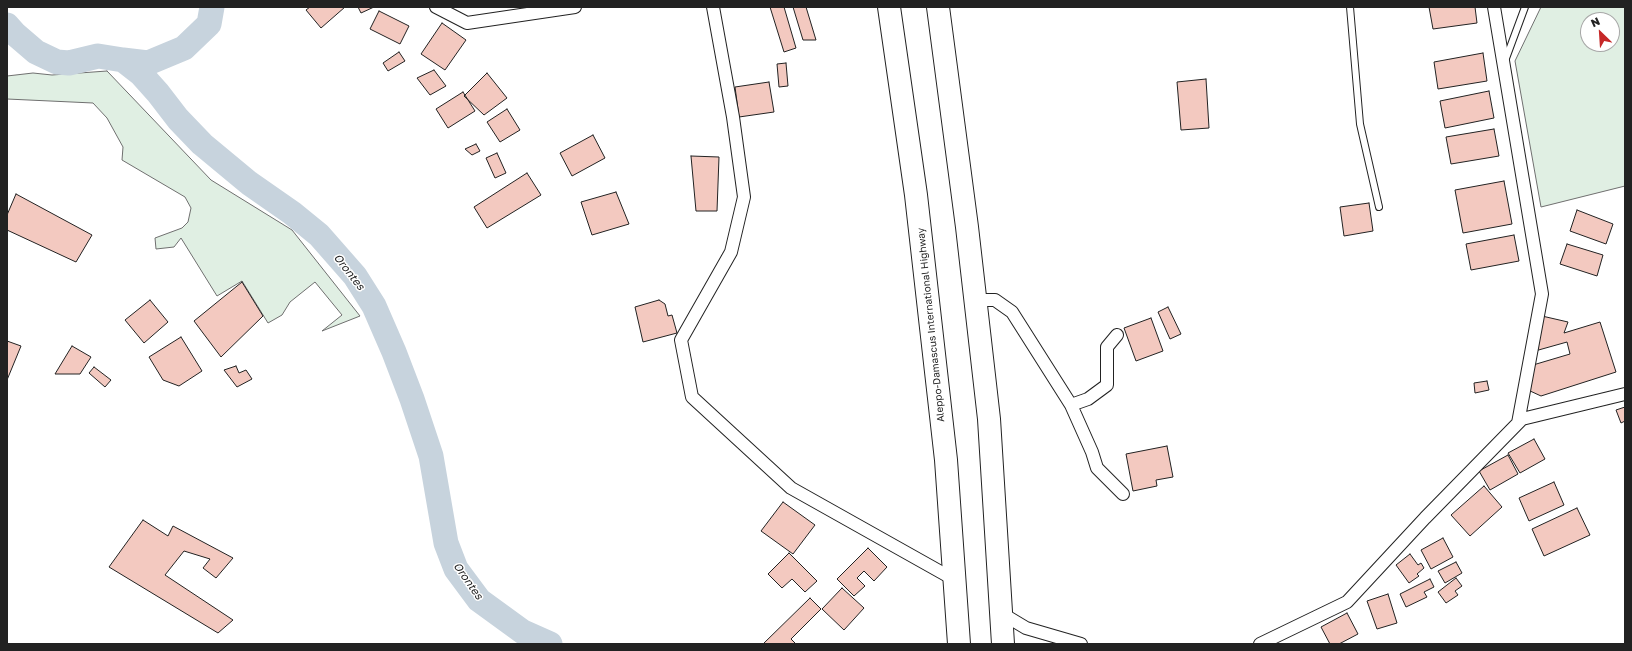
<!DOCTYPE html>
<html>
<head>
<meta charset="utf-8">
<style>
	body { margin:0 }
	#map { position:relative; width:1632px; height:651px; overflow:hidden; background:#fff; font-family:"Golos Text",sans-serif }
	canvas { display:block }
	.frame { position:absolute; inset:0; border:8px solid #222; pointer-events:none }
	.north { position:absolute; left:1580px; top:12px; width:40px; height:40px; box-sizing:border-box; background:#fff; border:1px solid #a7a7a7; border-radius:50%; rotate:335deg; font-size:11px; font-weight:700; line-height:16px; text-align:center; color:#222 }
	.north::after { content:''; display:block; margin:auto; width:14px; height:18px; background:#c62828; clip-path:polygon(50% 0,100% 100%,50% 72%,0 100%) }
</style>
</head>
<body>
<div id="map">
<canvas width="1632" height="651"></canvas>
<div class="frame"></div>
<div class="north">N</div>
</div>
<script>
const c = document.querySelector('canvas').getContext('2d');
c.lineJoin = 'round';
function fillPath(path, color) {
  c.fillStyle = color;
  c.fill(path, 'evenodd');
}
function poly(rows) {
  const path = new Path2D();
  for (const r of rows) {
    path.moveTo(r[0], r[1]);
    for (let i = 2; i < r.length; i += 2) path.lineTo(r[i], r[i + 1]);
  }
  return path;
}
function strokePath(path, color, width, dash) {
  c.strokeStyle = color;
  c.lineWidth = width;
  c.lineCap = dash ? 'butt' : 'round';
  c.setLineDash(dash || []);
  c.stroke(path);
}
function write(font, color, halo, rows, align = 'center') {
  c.font = font + ' "Golos Text",sans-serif';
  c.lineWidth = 3;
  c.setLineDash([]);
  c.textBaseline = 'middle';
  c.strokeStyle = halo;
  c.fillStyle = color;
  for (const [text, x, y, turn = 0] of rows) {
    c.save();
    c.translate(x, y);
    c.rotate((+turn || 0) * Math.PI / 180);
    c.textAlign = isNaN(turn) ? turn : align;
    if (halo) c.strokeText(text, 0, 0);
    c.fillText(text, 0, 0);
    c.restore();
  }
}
const green = poly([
	[1541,7,1625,7,1625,186,1541,207,1515,61,1541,7],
	[1588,20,1612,20,1612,44,1588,44,1588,20],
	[107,71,211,180,292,230,360,316,322,331,342,315,315,282,290,302,282,315,268,323,242,281,217,296,181,238,174,247,156,249,155,238,182,228,188,222,191,208,185,197,122,160,123,147,107,118,93,103,7,99,7,76,33,73,52,75,107,71]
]);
const river = poly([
	[7,25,15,34,36,52,57,62,69,63,98,56,123,60,141,74,158,93,178,119,202,144,249,183,292,213,319,235,355,276,374,306,394,352,412,399,431,456,446,543,456,569,479,600,523,632,550,644],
	[123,60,148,63,184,48,209,24,212,7]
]);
const building = poly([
	[310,7,345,7,321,28,306,10,310,7],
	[358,7,374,7,361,13,358,7],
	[770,7,784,7,796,48,784,52,770,7],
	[793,7,806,7,816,40,803,40,793,7],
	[1429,7,1475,7,1477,23,1433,29,1429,7],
	[379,11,409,26,400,44,370,29,379,11],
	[442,23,466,40,445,70,421,54,442,23],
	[399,52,405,61,388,71,383,63,399,52],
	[1483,53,1487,81,1438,89,1434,62,1483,53],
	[786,63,788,86,779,87,777,64,786,63],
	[434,70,446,86,430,95,417,78,434,70],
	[487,73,507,98,484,115,464,96,487,73],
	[1206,79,1209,128,1181,130,1177,82,1206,79],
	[769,82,774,112,739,117,735,87,769,82],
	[1489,91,1494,118,1445,128,1440,101,1489,91],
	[463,92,475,111,448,128,436,109,463,92],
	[507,109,520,130,500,142,487,122,507,109],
	[1494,129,1499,156,1451,164,1446,137,1494,129],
	[593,135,605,158,572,176,560,153,593,135],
	[476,144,480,151,472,155,465,149,476,144],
	[497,153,506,173,495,178,486,158,497,153],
	[691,156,719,157,717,211,696,211,691,156],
	[527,173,541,195,487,228,474,207,527,173],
	[1504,181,1512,224,1463,233,1455,190,1504,181],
	[616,192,629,224,592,235,581,202,616,192],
	[16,194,92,235,76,262,7,230,7,215,16,194],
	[1369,203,1373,231,1344,236,1340,207,1369,203],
	[1577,210,1613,224,1606,244,1570,231,1577,210],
	[1514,235,1519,261,1471,270,1466,244,1514,235],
	[1567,244,1603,255,1597,276,1560,264,1567,244],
	[242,282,263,316,221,357,194,321,242,282],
	[150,300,168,322,144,343,125,320,150,300],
	[659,300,665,304,668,316,672,315,677,333,643,342,635,307,659,300],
	[1168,307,1181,334,1170,339,1158,312,1168,307],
	[1542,316,1568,322,1564,333,1600,322,1616,372,1541,396,1528,390,1533,365,1570,354,1567,342,1535,351,1542,316],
	[1151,318,1163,351,1136,361,1124,328,1151,318],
	[181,337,202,371,179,386,163,380,149,357,181,337],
	[7,341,21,346,7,380,7,341],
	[72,346,91,357,80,374,55,374,72,346],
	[236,366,239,373,246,370,252,379,237,387,224,370,236,366],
	[94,367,111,380,105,387,89,373,94,367],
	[1487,381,1489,390,1475,393,1474,383,1487,381],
	[1625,407,1625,421,1621,423,1616,410,1625,407],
	[1534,439,1545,459,1520,473,1508,453,1534,439],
	[1167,446,1173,477,1156,480,1157,486,1133,491,1126,454,1167,446],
	[1508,455,1518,474,1490,490,1479,471,1508,455],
	[1554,482,1564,505,1529,521,1519,498,1554,482],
	[1484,486,1502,507,1470,536,1451,515,1484,486],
	[783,502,815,525,793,554,761,531,783,502],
	[1577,508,1590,535,1544,556,1532,529,1577,508],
	[143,520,168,536,173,526,233,558,216,578,203,568,210,559,184,551,165,575,233,620,218,633,109,567,143,520],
	[1443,538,1453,557,1431,569,1421,550,1443,538],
	[868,548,887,567,874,581,864,571,857,578,865,586,854,596,837,579,868,548],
	[789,553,817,581,805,592,792,579,782,588,768,574,789,553],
	[1410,554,1418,565,1421,563,1424,568,1417,574,1419,576,1409,583,1396,565,1410,554],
	[1456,562,1462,573,1445,583,1438,571,1456,562],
	[1456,578,1462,586,1455,591,1458,595,1446,603,1438,592,1456,578],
	[1430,579,1434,587,1424,592,1427,597,1406,607,1400,594,1430,579],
	[842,588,864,608,844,630,822,609,842,588],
	[1388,594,1397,623,1377,629,1367,601,1388,594],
	[810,598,821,609,791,639,796,644,763,644,810,598],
	[1347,613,1358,634,1339,644,1330,644,1321,627,1347,613]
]);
const service = poly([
	[1350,7,1360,124,1379,207],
	[1505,61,1525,7]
]);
const minor = poly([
	[436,7,467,23,575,7],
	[713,7,733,117,744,197,731,252,681,340,692,397,791,488,955,580],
	[1494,7,1542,294,1518,423],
	[975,300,995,300,1012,312,1071,405,1092,452,1097,468,1123,494],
	[1071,405,1088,399,1107,385,1107,347,1117,335],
	[1001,613,1026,628,1081,644],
	[1260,644,1347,602,1425,518,1522,419,1625,394]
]);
const motorway = poly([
	[889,7,916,195,946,460,959,644],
	[938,7,967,227,989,419,1003,644]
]);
const streetNames = [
	["Aleppo-Damascus International Highway",931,325,-96]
];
const waterNames = [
	["Orontes",349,272,52],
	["Orontes",468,581,55]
];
fillPath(green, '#e0efe3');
strokePath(green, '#6f6f6f', 1);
strokePath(river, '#c7d3dd', 25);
fillPath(building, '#f3c9c0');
strokePath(building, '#222', 1);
strokePath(service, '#222', 8);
strokePath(minor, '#222', 14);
strokePath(motorway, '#222', 24);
strokePath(service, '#fff', 6);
strokePath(minor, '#fff', 12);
strokePath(motorway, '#fff', 22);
write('10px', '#222', '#fff', streetNames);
write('italic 11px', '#222', '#fff', waterNames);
</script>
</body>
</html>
